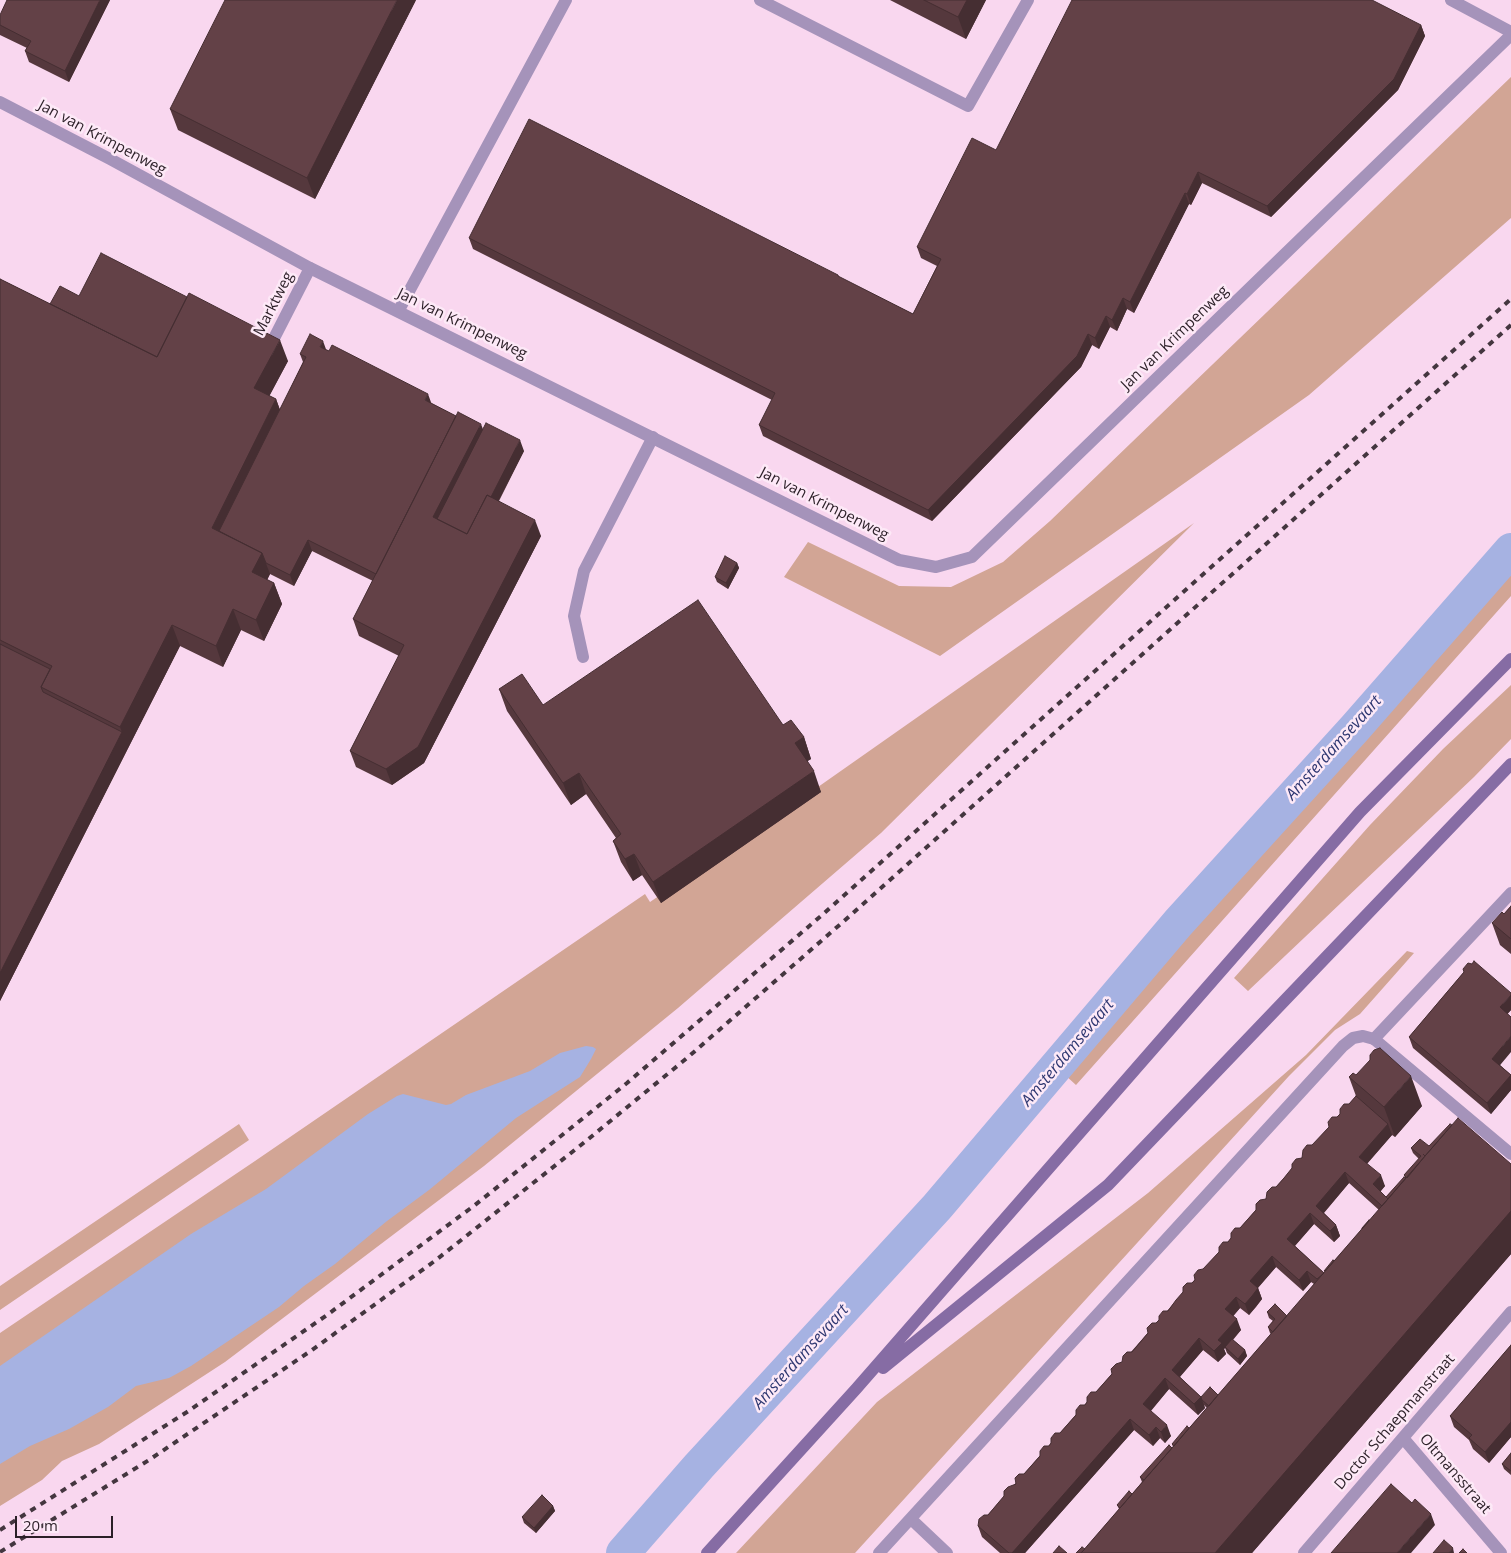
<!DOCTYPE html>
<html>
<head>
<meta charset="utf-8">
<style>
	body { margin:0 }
	#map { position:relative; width:1511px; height:1553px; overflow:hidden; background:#f9d7ef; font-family:"Open Sans",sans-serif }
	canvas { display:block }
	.scale { position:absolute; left:15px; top:1516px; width:98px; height:22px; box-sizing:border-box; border:2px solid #2b1f27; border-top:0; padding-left:6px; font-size:15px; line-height:18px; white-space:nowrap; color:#2b1f27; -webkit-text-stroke:4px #fde9f7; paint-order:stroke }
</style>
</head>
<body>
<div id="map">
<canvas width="1511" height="1553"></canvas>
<div class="scale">20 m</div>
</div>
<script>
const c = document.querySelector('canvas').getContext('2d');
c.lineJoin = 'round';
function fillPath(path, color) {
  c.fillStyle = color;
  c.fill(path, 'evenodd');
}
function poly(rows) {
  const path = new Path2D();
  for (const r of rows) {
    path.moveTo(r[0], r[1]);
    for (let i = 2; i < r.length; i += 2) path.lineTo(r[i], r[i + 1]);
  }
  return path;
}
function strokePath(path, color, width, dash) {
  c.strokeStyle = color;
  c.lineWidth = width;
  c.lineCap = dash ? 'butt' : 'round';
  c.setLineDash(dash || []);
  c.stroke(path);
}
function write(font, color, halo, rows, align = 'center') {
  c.font = font + ' "Open Sans",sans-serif';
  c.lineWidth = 5;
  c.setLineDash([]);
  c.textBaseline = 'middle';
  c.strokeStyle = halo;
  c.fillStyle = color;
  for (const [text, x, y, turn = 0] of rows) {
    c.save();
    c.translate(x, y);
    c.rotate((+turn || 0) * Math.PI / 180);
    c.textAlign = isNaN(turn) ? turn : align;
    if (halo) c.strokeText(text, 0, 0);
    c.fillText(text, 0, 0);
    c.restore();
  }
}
const green = poly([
	[1511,77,1511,218,1309,395,940,656,784,577,808,542,899,586,951,587,1003,562,1050,521],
	[1194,523,881,833,678,1008,484,1166,225,1362,99,1444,62,1461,42,1480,0,1506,0,1333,255,1161,645,894,650,902,818,787],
	[1511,547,1511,596,1076,1085,1053,1064],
	[1511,685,1511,739,1474,777,1248,991,1234,978,1370,825,1443,749],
	[1407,951,1414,953,1360,1014,1335,1030,1289,1076,855,1553,736,1553,877,1402,1148,1193,1306,1055],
	[239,1124,249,1140,0,1310,0,1286]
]);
const water = poly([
	[586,1046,593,1047,596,1049,591,1059,580,1077,516,1118,429,1190,387,1221,335,1264,304,1286,279,1307,191,1366,169,1378,136,1386,108,1407,69,1429,30,1446,0,1464,0,1366,191,1234,266,1189,368,1114,397,1096,403,1094,446,1105,451,1104,466,1095,530,1071,560,1053]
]);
const canal = poly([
	[623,1553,699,1466,937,1207,1178,923,1355,728,1511,550]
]);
const lane = poly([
	[760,0,968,106,1028,0],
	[1451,0,1511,32],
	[399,310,566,0],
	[267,352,310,268],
	[583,657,574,616,584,571,653,437],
	[1374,1039,1511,893]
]);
const street = poly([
	[0,102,110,159,310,268,899,560,936,567,972,557,1511,35],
	[1403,1438,1501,1553],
	[911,1519,947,1553],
	[879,1553,1343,1046,1353,1038,1363,1036,1374,1039,1511,1154],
	[1304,1553,1511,1312]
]);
const secondary = poly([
	[883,1368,1108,1185,1511,764],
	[707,1553,856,1389,1360,812,1511,659]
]);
const rail = poly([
	[0,1530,187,1412,327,1315,475,1205,627,1083,822,915,1511,299],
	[0,1552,149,1460,312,1350,436,1260,586,1141,687,1058,844,921,1511,325]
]);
const wall = poly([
	[110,0,69,82,29,62,25,51,27,48,0,35,0,15],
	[416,0,315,199,178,130,170,109],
	[890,0,986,0,966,39],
	[1421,25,1425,36,1398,90,1271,217,1202,183,1191,205,1189,204,1134,313,1127,309,1117,331,1110,327,1099,349,1092,345,1081,367,932,521,763,436,759,425,772,400,473,249,469,238,838,275,839,277,913,314,937,266,921,258,917,247,996,150],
	[0,279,50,304,79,296,288,361,269,396,276,399,280,410,303,362,300,354,327,350,524,451,499,501,541,536,424,763,392,785,356,767,350,751,399,656,359,636,353,619,373,581,312,551,294,586,270,574,267,580,274,583,282,604,264,641,241,630,223,667,180,646,0,1001],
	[737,563,739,568,728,589,717,582,715,577],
	[499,689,543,705,783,725,804,737,811,759,807,761,821,792,661,903,642,875,633,881,621,862,613,841,616,838,586,794,571,805,507,711],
	[1511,906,1511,954,1500,945,1492,923,1504,914],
	[1464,972,1511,1010,1507,1014,1500,1065,1511,1075,1511,1090,1491,1114,1413,1048,1409,1037],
	[1356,1075,1422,1106,1395,1137,1392,1135,1367,1164,1385,1186,1380,1191,1386,1197,1405,1177,1404,1175,1419,1159,1413,1153,1411,1148,1429,1146,1511,1164,1511,1254,1252,1553,1085,1549,1119,1509,1117,1505,1132,1494,1142,1482,1140,1477,1172,1448,1173,1447,1172,1444,1189,1428,1207,1408,1204,1405,1205,1408,1198,1415,1169,1389,1151,1411,1171,1436,1165,1443,1160,1438,1153,1446,1134,1430,1025,1553,1000,1553,982,1537,978,1526,1356,1096,1349,1077],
	[1349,1183,1379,1210,1334,1261,1324,1271,1325,1272,1324,1273,1295,1246,1314,1224,1334,1242,1340,1236,1336,1225,1324,1213],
	[1276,1267,1303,1291,1311,1282,1314,1284,1287,1316,1267,1312,1269,1318,1273,1321,1268,1327,1270,1333,1271,1334,1218,1395,1201,1397,1180,1377,1203,1350,1218,1362,1226,1354,1224,1349,1225,1348,1227,1353,1240,1365,1247,1356,1245,1350,1233,1340,1241,1330,1233,1316,1240,1308,1249,1315,1256,1307,1262,1299,1258,1288],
	[1511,1345,1511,1437,1489,1463,1473,1449,1469,1440,1454,1427,1450,1416],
	[1511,1453,1511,1475,1504,1469,1502,1464],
	[553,1506,555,1511,536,1533,524,1523,522,1517]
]);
const shadedWall = poly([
	[100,0,110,0,69,82,65,71],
	[397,0,416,0,315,199,307,178],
	[967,0,986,0,966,39,958,17],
	[1421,25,1425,36,1398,90,1271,217,1267,206],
	[1198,172,1202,183,1191,205,1187,194],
	[1185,193,1189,204,1134,313,1130,302],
	[1123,298,1127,309,1117,331,1112,320],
	[1106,316,1110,327,1099,349,1095,338],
	[1088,334,1092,345,1081,367,932,521,928,510],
	[280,340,288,361,262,410,254,388],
	[323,341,327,352,320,347],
	[428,394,432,405,425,400],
	[276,399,284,421,223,542,212,528],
	[481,424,487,440,443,526,433,517],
	[520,440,524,451,473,550,469,539],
	[535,520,541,536,424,763,392,785,386,769],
	[308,540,312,551,294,586,290,575],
	[262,553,270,574,260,594,252,572],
	[737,563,739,568,728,589,726,583],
	[274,583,282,604,264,641,256,620],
	[233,609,241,630,223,667,216,646],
	[172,625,180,646,128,748,120,727],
	[122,732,128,748,0,1001,0,973],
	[804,737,811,759,803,764,795,743],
	[814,771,821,792,661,903,653,882],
	[579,773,586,794,571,805,563,783],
	[634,854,642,875,633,881,625,859],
	[1511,995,1511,1010,1504,1018,1500,1007],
	[1511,1036,1511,1052,1496,1070,1492,1059],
	[1511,1075,1511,1090,1491,1114,1487,1103],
	[1411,1076,1422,1106,1395,1137,1384,1107],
	[1388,1124,1392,1135,1363,1168,1359,1157],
	[1345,1172,1349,1183,1320,1217,1316,1206],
	[1381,1175,1385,1186,1377,1196,1373,1184],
	[1511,1211,1511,1254,1252,1553,1215,1553],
	[1310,1213,1314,1224,1291,1250,1287,1239],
	[1336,1225,1340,1236,1334,1242,1330,1231],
	[1272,1256,1276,1267,1254,1292,1250,1281],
	[1307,1271,1311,1282,1303,1291,1299,1280],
	[1258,1288,1262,1299,1249,1315,1245,1304],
	[1236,1297,1240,1308,1230,1320,1225,1309],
	[1237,1319,1241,1330,1224,1349,1226,1354,1218,1362,1214,1351,1218,1340],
	[1199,1338,1203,1350,1176,1381,1172,1370],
	[1245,1350,1247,1356,1240,1365,1238,1359],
	[1165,1378,1169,1389,1147,1415,1143,1404],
	[1201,1397,1205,1408,1198,1415,1194,1404],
	[1130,1419,1134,1430,1025,1553,1012,1553],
	[1511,1422,1511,1437,1489,1463,1485,1452],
	[1167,1425,1171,1436,1165,1443,1161,1432],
	[1156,1427,1160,1438,1153,1446,1149,1435],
	[553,1506,555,1511,536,1533,534,1528],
	[1431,1514,1435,1525,1411,1553,1397,1553],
	[1453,1548,1454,1553,1449,1553]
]);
const building = poly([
	[7,0,100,0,65,71,25,51,31,41,0,25,0,15,7,0],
	[225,0,397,0,307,178,170,109,225,0],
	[924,0,967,0,958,17,924,0],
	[1072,0,1372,0,1421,25,1394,79,1267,206,1198,172,1187,194,1185,193,1130,302,1123,298,1112,320,1106,316,1095,338,1088,334,1077,356,928,510,759,425,775,393,469,238,529,119,838,275,838,276,913,314,941,259,917,247,972,138,996,150,1072,0],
	[101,253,187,297,157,357,50,304,60,286,79,296,101,253],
	[0,279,157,357,189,293,280,340,254,388,276,399,212,528,262,553,252,572,274,583,256,620,233,609,216,646,172,625,120,727,41,687,52,666,0,640,0,279],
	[310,334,323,341,320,347,329,351,332,345,428,394,425,400,456,416,376,574,308,540,290,575,266,563,262,553,219,531,306,357,300,354,310,334],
	[458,412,481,424,433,517,467,534,487,495,535,520,418,747,386,769,350,751,404,645,353,619,458,412],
	[486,423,520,440,491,497,487,495,467,534,437,519,486,423],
	[725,556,737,563,726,583,715,577,725,556],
	[698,600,783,725,791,720,804,737,795,743,814,771,653,882,634,854,625,859,613,841,621,834,579,773,563,783,499,689,522,674,543,705,698,600],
	[0,644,50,669,41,687,43,692,122,732,0,973,0,644],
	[1511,906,1511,939,1492,923,1502,912,1504,914,1511,906],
	[1474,961,1511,993,1511,995,1500,1007,1511,1017,1511,1036,1492,1059,1511,1075,1487,1103,1409,1037,1464,972,1463,969,1468,963,1472,964,1474,961],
	[1380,1048,1411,1076,1384,1107,1349,1077,1353,1073,1356,1075,1370,1060,1370,1055,1374,1050,1380,1048],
	[1356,1096,1388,1124,1359,1157,1381,1175,1373,1184,1388,1199,1382,1206,1345,1172,1316,1206,1336,1225,1330,1231,1310,1213,1287,1239,1324,1273,1317,1279,1307,1271,1299,1280,1272,1256,1250,1281,1258,1288,1252,1296,1245,1304,1236,1297,1225,1309,1237,1319,1218,1340,1222,1343,1214,1351,1199,1338,1172,1370,1201,1397,1194,1404,1165,1378,1143,1404,1167,1425,1161,1432,1156,1427,1149,1435,1130,1419,1012,1553,1009,1553,978,1526,979,1519,984,1515,988,1515,1004,1496,1004,1491,1008,1487,1016,1484,1015,1478,1019,1474,1024,1474,1040,1456,1040,1451,1044,1446,1049,1446,1051,1443,1051,1438,1055,1433,1060,1433,1076,1415,1076,1410,1080,1405,1085,1405,1087,1402,1087,1397,1091,1392,1096,1392,1112,1374,1111,1369,1116,1364,1122,1362,1123,1356,1127,1352,1132,1352,1148,1333,1147,1328,1152,1323,1156,1323,1159,1320,1159,1316,1163,1311,1168,1311,1176,1300,1183,1292,1183,1287,1187,1283,1192,1283,1195,1280,1194,1275,1198,1270,1203,1269,1219,1252,1219,1247,1223,1242,1228,1242,1231,1238,1231,1233,1235,1228,1240,1228,1256,1210,1256,1204,1260,1200,1266,1199,1267,1192,1272,1187,1276,1187,1284,1178,1292,1168,1292,1164,1296,1159,1302,1158,1303,1150,1307,1145,1312,1145,1329,1127,1328,1122,1332,1117,1337,1117,1340,1114,1340,1109,1344,1104,1349,1104,1356,1096],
	[1458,1118,1511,1164,1511,1211,1215,1553,1081,1553,1458,1118],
	[1450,1124,1452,1125,1425,1156,1423,1154,1425,1156,1407,1178,1404,1175,1421,1156,1411,1148,1420,1139,1429,1146,1450,1124],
	[1404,1177,1406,1178,1388,1199,1386,1197,1404,1177],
	[1369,1220,1369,1221,1362,1229,1362,1228,1369,1220],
	[1333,1260,1334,1261,1325,1271,1324,1271,1333,1260],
	[1275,1304,1287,1316,1273,1332,1268,1327,1275,1319,1267,1312,1275,1304],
	[1232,1339,1245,1350,1238,1359,1225,1347,1232,1339],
	[1511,1345,1511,1422,1485,1452,1469,1438,1472,1435,1450,1416,1511,1345],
	[1210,1387,1218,1395,1209,1406,1202,1400,1201,1397,1210,1387],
	[1187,1426,1189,1428,1174,1446,1172,1444,1187,1426],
	[1169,1445,1172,1448,1144,1480,1140,1477,1169,1445],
	[1511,1453,1511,1471,1502,1464,1511,1453],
	[1391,1484,1412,1503,1415,1499,1431,1514,1397,1553,1331,1553,1391,1484],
	[1129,1491,1132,1494,1120,1508,1117,1505,1129,1491],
	[542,1495,553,1506,534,1528,522,1517,542,1495],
	[1444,1540,1453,1548,1449,1553,1433,1553,1444,1540],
	[1059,1546,1067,1553,1053,1553,1059,1546],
	[1082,1547,1085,1549,1081,1553,1076,1553,1082,1547],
	[1463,1549,1467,1553,1459,1553,1463,1549]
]);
const streetNames = [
	["Jan van Krimpenweg",102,138,28],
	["Marktweg",274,304,-63],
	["Jan van Krimpenweg",462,324,26],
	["Jan van Krimpenweg",1175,338,-44],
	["Jan van Krimpenweg",824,504,27],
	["Doctor Schaepmanstraat",1395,1422,-49],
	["Oltmansstraat",1455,1474,49]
];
const waterNames = [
	["Amsterdamsevaart",1334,748,-48],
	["Amsterdamsevaart",1068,1053,-50],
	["Amsterdamsevaart",801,1357,-48]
];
fillPath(green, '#d2a595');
fillPath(water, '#a6b2e2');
strokePath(canal, '#a6b2e2', 34);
strokePath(lane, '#a593ba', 12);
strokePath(street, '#a593ba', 12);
strokePath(secondary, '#866ca4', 12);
strokePath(rail, '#44363f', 4, [6, 6]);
fillPath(wall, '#55383d');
fillPath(shadedWall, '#452e32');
fillPath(building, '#634147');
strokePath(building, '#452e32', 1);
write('15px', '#2b1f27', '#fde9f7', streetNames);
write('italic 16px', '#2e3771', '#fde9f7', waterNames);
</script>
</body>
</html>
